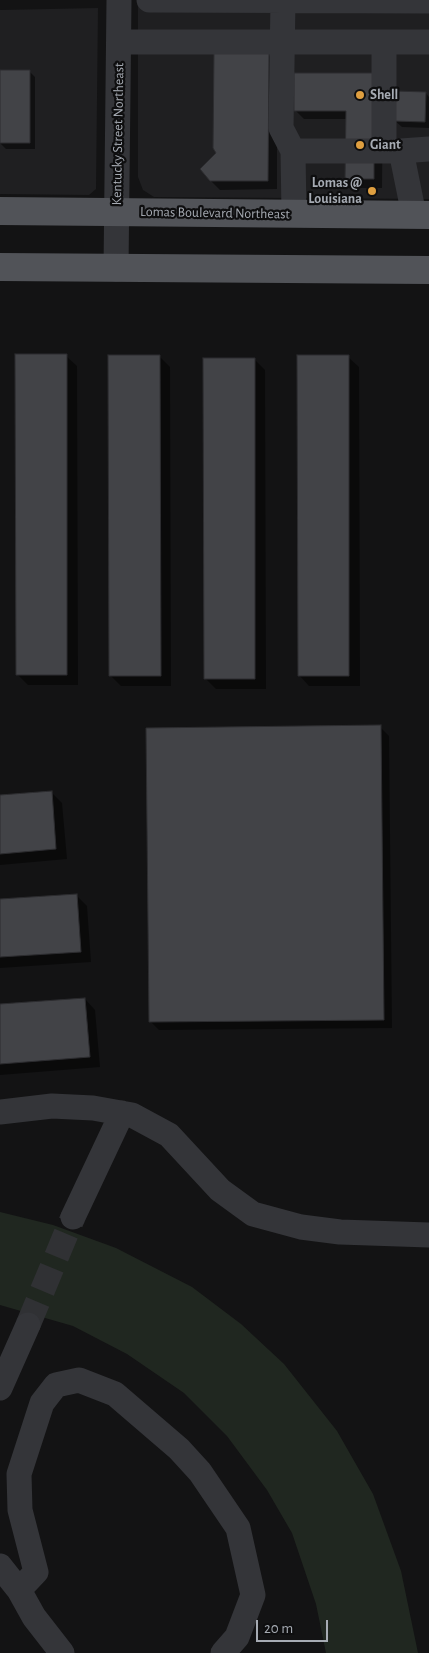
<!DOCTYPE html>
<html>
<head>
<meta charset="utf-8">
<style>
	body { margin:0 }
	#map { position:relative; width:429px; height:1653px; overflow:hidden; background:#131314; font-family:"Alegreya Sans",sans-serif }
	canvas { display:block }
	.scale { position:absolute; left:256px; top:1620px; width:72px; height:22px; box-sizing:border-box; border:2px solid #a6abb3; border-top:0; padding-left:6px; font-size:15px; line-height:18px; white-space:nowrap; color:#a6abb3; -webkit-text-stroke:4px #0e0e0f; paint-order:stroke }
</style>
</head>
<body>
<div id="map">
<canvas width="429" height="1653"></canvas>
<div class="scale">20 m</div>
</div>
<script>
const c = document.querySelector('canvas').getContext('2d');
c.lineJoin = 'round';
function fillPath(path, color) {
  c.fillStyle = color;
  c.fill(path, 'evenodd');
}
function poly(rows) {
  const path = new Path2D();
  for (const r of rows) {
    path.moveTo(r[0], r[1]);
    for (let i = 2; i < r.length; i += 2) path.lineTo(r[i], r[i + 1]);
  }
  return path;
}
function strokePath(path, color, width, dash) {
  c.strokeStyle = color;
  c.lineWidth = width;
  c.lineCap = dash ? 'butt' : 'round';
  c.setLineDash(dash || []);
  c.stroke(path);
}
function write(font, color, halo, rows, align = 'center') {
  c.font = font + ' "Alegreya Sans",sans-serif';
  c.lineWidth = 4.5;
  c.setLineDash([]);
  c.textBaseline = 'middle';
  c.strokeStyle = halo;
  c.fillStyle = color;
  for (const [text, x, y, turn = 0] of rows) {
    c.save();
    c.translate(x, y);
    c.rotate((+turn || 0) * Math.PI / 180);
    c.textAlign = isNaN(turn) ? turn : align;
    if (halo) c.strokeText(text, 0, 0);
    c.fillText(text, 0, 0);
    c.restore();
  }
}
const built = poly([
	[138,6,429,6,429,199,154,197,143,190,138,177],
	[98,8,96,189,89,195,0,194,0,10]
]);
const green = poly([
	[0,1212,53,1225,116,1248,192,1287,241,1324,284,1364,337,1431,373,1494,401,1571,418,1653,326,1653,316,1604,292,1533,267,1490,227,1436,184,1393,127,1354,73,1326,0,1305]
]);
const shadow = poly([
	[268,55,277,63,277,189,220,190,211,181,217,153],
	[0,71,29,71,35,77,35,149,6,149,0,143],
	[383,83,382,188,355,188,346,179,347,119,304,119,295,110],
	[426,93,429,97,429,128,402,127,395,121],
	[66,356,77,366,78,685,28,685,17,674],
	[160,357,170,367,171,686,121,686,110,675],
	[348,357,359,367,360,686,309,686,299,675],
	[255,360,265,370,266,689,216,689,205,678],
	[380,727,389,736,392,1028,159,1030,150,1021],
	[51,792,62,803,67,859,0,865,0,796],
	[76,895,87,906,91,962,0,968,0,901],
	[85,999,95,1010,100,1067,0,1075,0,1006]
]);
const building = poly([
	[214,53,269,53,268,181,210,181,200,169,216,153,213,148,214,53],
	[0,70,30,70,30,143,0,143,0,70],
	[294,73,374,73,374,179,345,179,346,111,294,111,294,73],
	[395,91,426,92,425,122,394,121,395,91],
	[15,354,67,354,67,675,16,675,15,354],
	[108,355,160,355,161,676,109,676,108,355],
	[297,355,349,355,349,676,298,676,297,355],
	[203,358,255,358,255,679,204,679,203,358],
	[381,725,384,1020,149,1022,146,728,381,725],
	[52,791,56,849,0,854,0,795,52,791],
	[77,894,81,952,0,957,0,899,77,894],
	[85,998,90,1057,0,1064,0,1004,85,998]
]);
const minorTunnel = poly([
	[28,1325,73,1217]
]);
const minor = poly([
	[149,0,429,1],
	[283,0,281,128,293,151,294,214],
	[119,42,429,42],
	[384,42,384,151],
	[293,151,401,151,414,215],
	[401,151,429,149],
	[116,269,119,0],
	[0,1112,52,1106,93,1108,132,1115,169,1135,220,1190,253,1214,301,1227,340,1232,429,1235],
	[73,1217,122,1113],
	[0,1388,28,1325],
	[0,1566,19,1590,34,1617,62,1653],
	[19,1590,36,1572,20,1510,19,1474,42,1403,56,1385,79,1380,115,1394,179,1449,200,1472,238,1528,253,1595,237,1637,223,1653]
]);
const major = poly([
	[0,211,429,215],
	[0,267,429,270]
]);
const markers = [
	[360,95,5,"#df9f40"],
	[360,145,5,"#df9f40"],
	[372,191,5,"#df9f40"]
];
const poiNames = [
	["Shell",370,95],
	["Giant",370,145],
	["Lomas @",362,183,"right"],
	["Louisiana",362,199,"right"]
];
const streetNames = [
	["Kentucky Street Northeast",118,134,-89],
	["Lomas Boulevard Northeast",215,213,1]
];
fillPath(built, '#1f1f21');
fillPath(green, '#202720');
fillPath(shadow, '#0007');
fillPath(building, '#424347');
strokePath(building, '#2d2d30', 1);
strokePath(minorTunnel, '#303134', 25, [25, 12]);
strokePath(minor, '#343539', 25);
strokePath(major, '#515358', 28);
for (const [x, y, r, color] of markers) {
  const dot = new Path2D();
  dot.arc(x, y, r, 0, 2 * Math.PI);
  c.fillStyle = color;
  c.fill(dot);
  strokePath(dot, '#0e0e0f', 2);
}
write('bold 14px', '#a6abb3', '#0e0e0f', poiNames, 'left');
write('14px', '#a6abb3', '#0e0e0f', streetNames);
</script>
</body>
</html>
